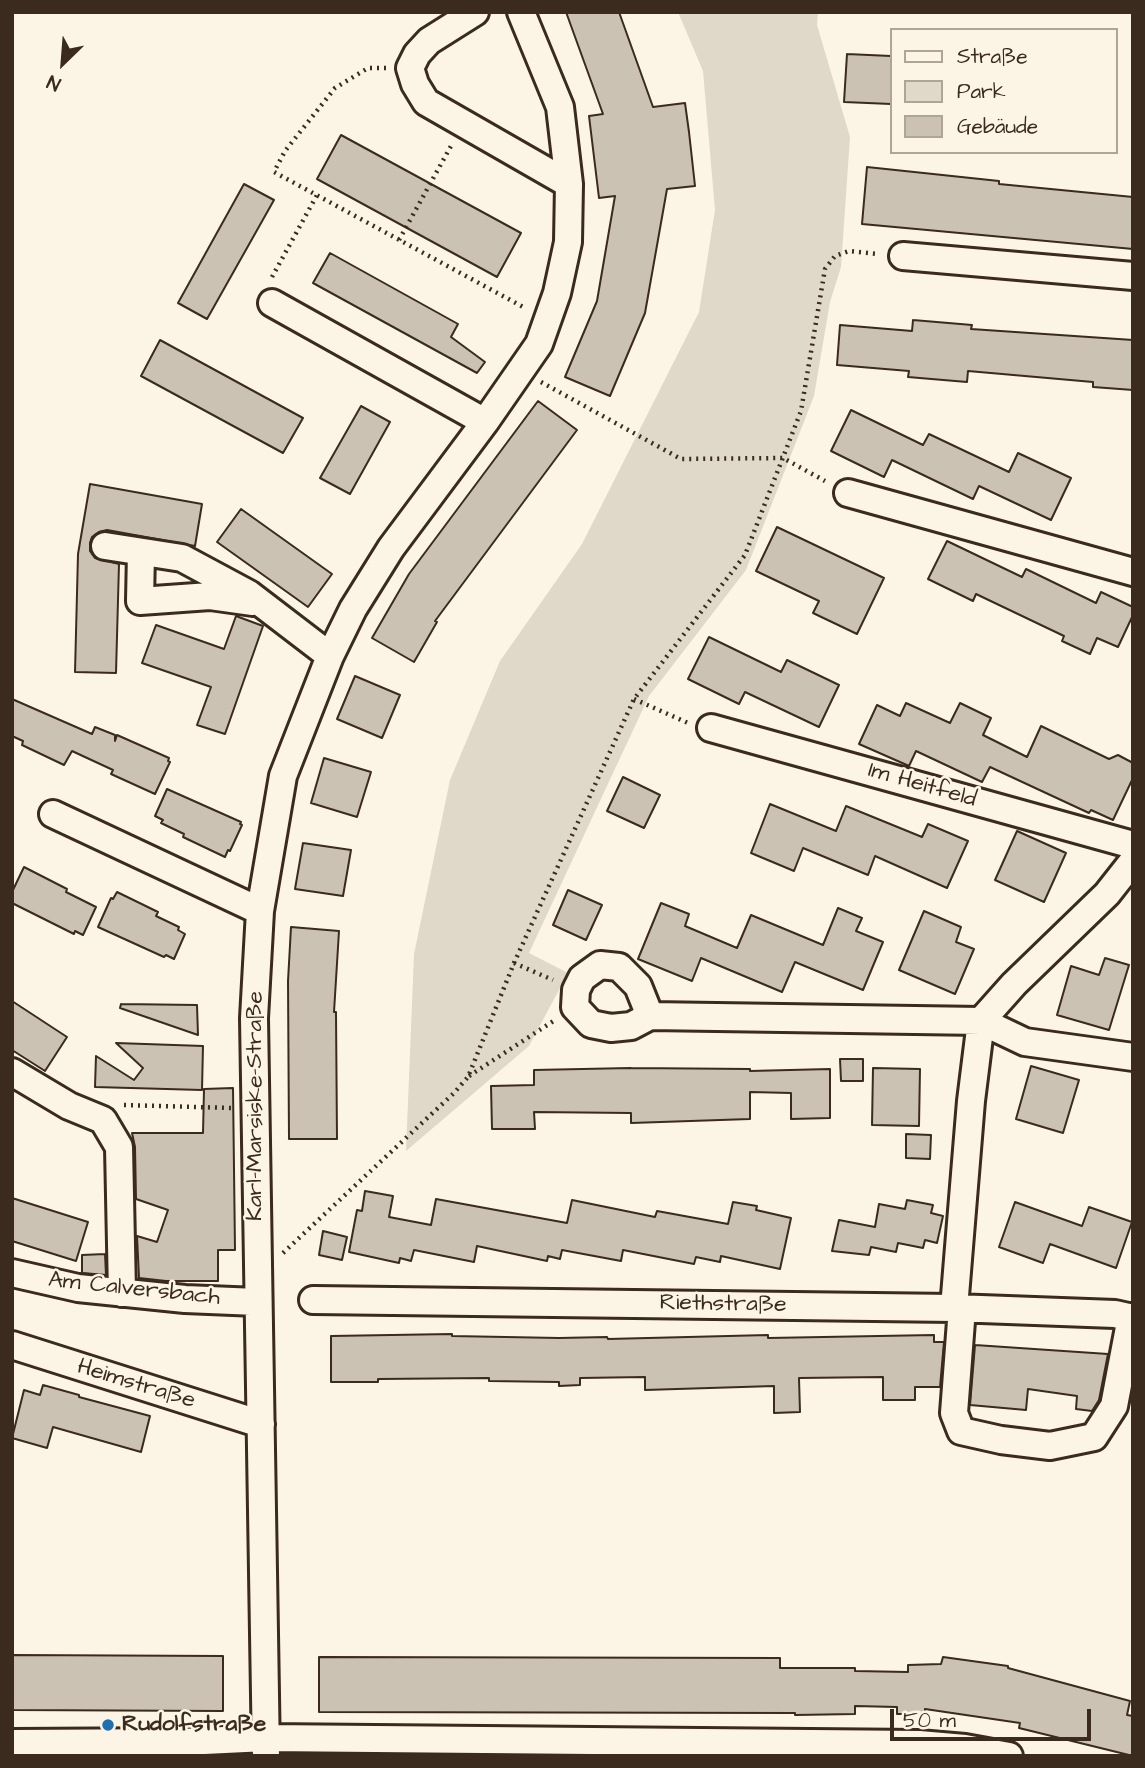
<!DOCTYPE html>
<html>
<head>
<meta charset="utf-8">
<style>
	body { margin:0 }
	#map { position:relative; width:1145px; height:1768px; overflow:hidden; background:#fcf5e5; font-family:"Architects Daughter",sans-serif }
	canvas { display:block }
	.frame { position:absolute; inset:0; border:14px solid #3b2a1e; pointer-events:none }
	.legend { position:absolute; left:890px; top:28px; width:228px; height:126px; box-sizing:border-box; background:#fcf5e5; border:2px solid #afa495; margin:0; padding:9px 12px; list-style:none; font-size:21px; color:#3b2a1e }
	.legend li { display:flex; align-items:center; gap:14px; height:35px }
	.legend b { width:35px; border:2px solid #afa495 }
	.north { position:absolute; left:28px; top:28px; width:70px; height:70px; -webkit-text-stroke:5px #fcf5e5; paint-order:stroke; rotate:205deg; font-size:19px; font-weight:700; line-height:28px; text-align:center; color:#3b2a1e }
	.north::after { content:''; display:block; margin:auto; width:24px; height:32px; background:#3b2a1e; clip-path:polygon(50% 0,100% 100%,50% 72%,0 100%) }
	.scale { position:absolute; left:890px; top:1709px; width:201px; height:32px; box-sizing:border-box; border:4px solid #3b2a1e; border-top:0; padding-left:9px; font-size:21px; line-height:24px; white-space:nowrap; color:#3b2a1e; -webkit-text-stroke:5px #fcf5e5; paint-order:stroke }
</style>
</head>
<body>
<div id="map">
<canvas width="1145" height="1768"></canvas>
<div class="frame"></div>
<ul class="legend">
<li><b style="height:9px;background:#fcf5e5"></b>Straße</li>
<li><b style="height:19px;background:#e0d8c8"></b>Park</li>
<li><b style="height:19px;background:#ccc2b3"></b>Gebäude</li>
</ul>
<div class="north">N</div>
<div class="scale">50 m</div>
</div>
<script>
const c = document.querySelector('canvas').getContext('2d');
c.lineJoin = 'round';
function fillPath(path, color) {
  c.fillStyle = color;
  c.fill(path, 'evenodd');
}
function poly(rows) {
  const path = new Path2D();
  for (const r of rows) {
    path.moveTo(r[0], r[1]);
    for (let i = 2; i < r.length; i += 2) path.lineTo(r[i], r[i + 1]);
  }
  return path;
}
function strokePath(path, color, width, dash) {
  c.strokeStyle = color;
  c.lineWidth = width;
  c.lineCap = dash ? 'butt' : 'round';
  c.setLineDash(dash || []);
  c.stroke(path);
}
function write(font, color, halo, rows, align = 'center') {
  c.font = font + ' "Architects Daughter",sans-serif';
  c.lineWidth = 5;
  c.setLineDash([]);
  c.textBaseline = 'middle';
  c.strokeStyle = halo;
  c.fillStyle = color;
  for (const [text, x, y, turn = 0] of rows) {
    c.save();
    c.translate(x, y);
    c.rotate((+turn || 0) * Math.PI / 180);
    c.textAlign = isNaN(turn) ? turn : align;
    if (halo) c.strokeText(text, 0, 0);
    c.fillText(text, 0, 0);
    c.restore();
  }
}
const green = poly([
	[678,12,818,12,817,25,850,137,841,267,830,302,814,396,746,570,649,696,529,953,568,973,529,1046,406,1151,414,954,450,780,500,661,582,544,699,312,715,210,703,71]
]);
const building = poly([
	[566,12,619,12,653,107,685,103,689,132,695,186,667,189,645,313,610,396,565,377,597,301,615,196,599,198,589,116,603,114,566,12],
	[847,54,891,56,891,104,844,102,847,54],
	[341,135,521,233,497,277,317,179,341,135],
	[867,167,999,181,999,184,1133,197,1133,249,862,224,867,167],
	[244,184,274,200,207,319,178,303,244,184],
	[330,253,458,324,451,337,485,362,477,373,313,283,330,253],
	[913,320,972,325,971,329,1133,340,1133,390,1093,387,1093,382,968,371,967,382,908,377,909,371,837,365,840,325,912,331,913,320],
	[160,340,303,418,283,453,141,376,160,340],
	[538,401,577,430,435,621,437,622,414,662,372,638,409,574,538,401],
	[361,406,390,422,350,494,320,478,361,406],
	[851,410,923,445,929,434,1009,472,1018,453,1071,478,1051,520,979,486,973,499,892,460,884,477,831,451,851,410],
	[90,484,202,504,195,546,107,530,99,532,92,537,90,543,90,551,95,558,119,564,116,673,75,672,78,554,90,484],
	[241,509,332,574,308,607,217,542,241,509],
	[777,527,884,578,857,634,813,613,819,601,756,571,777,527],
	[947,541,1022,577,1026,569,1096,603,1101,592,1133,607,1133,615,1118,647,1097,638,1090,654,1062,641,1064,636,976,594,973,601,928,579,947,541],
	[236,616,263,626,225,734,197,725,211,687,142,663,156,625,224,649,236,616],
	[709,637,781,672,787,660,839,685,819,727,745,692,739,704,688,679,709,637],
	[355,676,400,695,382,738,337,719,355,676],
	[12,699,92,734,95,727,115,735,115,741,117,735,169,758,168,761,170,762,155,794,111,774,113,770,72,751,64,765,22,745,23,741,12,736,12,699],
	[906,703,950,723,960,703,991,718,983,735,1027,757,1041,726,1109,759,1118,755,1133,763,1133,778,1113,820,1091,810,1089,813,990,767,982,782,916,751,909,766,859,744,877,705,900,716,906,703],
	[324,758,371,772,357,817,311,803,324,758],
	[623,777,660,795,644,828,607,811,623,777],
	[167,789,241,822,240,824,242,825,230,851,228,850,225,857,183,837,184,834,161,823,163,820,155,816,167,789],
	[770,804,836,831,846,806,922,837,928,824,968,841,947,888,875,856,868,875,803,848,794,871,751,853,770,804],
	[1017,831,1066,853,1044,902,995,880,1017,831],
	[303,843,351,850,343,896,295,889,303,843],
	[24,867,67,889,66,892,96,907,83,935,75,931,74,934,12,903,12,892,24,867],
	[568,890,602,905,586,940,553,925,568,890],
	[117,892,158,912,156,916,179,927,178,930,185,934,174,959,166,955,164,957,98,927,111,898,113,899,117,892],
	[661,903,689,914,685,926,737,948,751,915,823,945,838,908,862,918,856,931,883,942,863,990,795,962,782,992,701,958,692,981,638,959,661,903],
	[924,911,961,927,956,942,974,949,955,994,899,970,924,911],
	[291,927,339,931,334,1012,336,1012,337,1139,289,1139,288,981,291,927],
	[1105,958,1129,965,1109,1030,1057,1015,1071,966,1099,975,1105,958],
	[12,1001,67,1037,45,1071,12,1050,12,1001],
	[121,1004,197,1005,198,1035,120,1008,121,1004],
	[116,1043,203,1046,202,1090,95,1087,96,1056,134,1080,143,1068,116,1043],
	[840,1059,863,1059,863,1081,841,1081,840,1059],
	[1031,1066,1079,1080,1063,1133,1016,1119,1031,1066],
	[631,1068,750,1069,750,1071,830,1069,830,1118,791,1119,791,1093,750,1092,750,1119,631,1123,631,1113,534,1112,535,1129,492,1129,491,1086,534,1085,534,1070,631,1068],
	[873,1068,920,1069,919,1126,872,1125,873,1068],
	[233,1088,235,1250,218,1250,218,1281,166,1281,139,1278,137,1236,157,1242,168,1210,136,1199,135,1147,132,1133,203,1133,204,1089,233,1088],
	[906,1134,931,1135,930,1159,906,1158,906,1134],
	[365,1191,393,1196,389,1217,431,1225,436,1199,567,1223,572,1200,655,1217,657,1211,728,1224,733,1202,757,1206,756,1210,791,1218,780,1269,721,1256,720,1262,696,1257,694,1264,623,1250,621,1261,562,1250,560,1259,548,1256,547,1261,477,1246,474,1262,414,1250,411,1261,400,1258,399,1263,349,1252,357,1210,362,1211,365,1191],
	[12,1198,88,1222,76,1261,12,1241,12,1198],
	[907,1200,933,1205,931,1213,943,1216,937,1243,925,1240,923,1248,898,1243,896,1252,871,1247,869,1255,832,1251,839,1220,875,1227,879,1204,905,1209,907,1200],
	[1015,1202,1082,1226,1089,1207,1132,1222,1116,1268,1050,1244,1043,1263,999,1247,1015,1202],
	[323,1231,347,1237,342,1260,319,1255,323,1231],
	[105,1254,106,1275,82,1273,82,1255,105,1254],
	[452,1334,452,1336,559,1338,607,1337,608,1339,768,1335,768,1338,934,1335,934,1342,944,1342,940,1387,915,1387,915,1400,883,1400,883,1377,799,1378,800,1412,774,1413,774,1386,645,1390,645,1377,580,1378,580,1385,559,1386,559,1382,489,1381,489,1378,378,1379,378,1382,331,1382,331,1336,452,1334],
	[975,1345,1108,1354,1099,1400,1092,1411,1076,1409,1077,1396,1028,1389,1026,1410,970,1405,975,1345],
	[43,1385,79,1395,79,1397,150,1416,141,1452,53,1427,47,1448,12,1438,24,1390,40,1395,43,1385],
	[12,1655,223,1656,223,1711,12,1710,12,1655],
	[319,1657,780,1658,780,1668,855,1668,855,1671,908,1672,908,1665,941,1664,943,1657,1008,1666,1008,1668,1130,1701,1127,1715,1133,1716,1133,1756,1019,1728,1020,1723,925,1709,925,1714,897,1714,897,1707,855,1706,855,1714,795,1715,795,1713,319,1712,319,1657]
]);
const path = poly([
	[386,68,368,68,335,88,285,151,274,172,525,308],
	[399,240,451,146],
	[272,277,317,195],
	[541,382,681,459,783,458,825,481],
	[634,699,688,723],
	[514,963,553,980],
	[469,1076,555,1020],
	[124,1105,231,1108],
	[283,1253,454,1093,468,1077,514,963,634,699,745,555,801,411,825,269,835,256,849,251,878,254]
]);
const minor = poly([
	[475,12,429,41,417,54,410,68,415,84,426,102,569,184],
	[903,256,1133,276],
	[272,303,485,422],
	[848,493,1133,572],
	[105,546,182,558,249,594,330,656],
	[141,552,140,601,210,596,253,602],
	[711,728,1133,845],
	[53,814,260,911],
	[650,1016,638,986,619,967,600,965,582,978,576,990,575,1007,591,1024,611,1028,631,1026,650,1016,981,1021,1025,1042,1133,1057],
	[12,1072,69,1106,103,1120,119,1147,122,1293],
	[12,1273,78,1288,185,1299,257,1302],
	[313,1300,954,1308,1115,1314,1133,1318],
	[954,1308,971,1101,981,1021,1014,984,1107,894,1133,861],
	[962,1308,954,1413,961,1431,1001,1440,1050,1446,1094,1437,1114,1406,1131,1317],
	[12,1345,261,1424],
	[12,1743,183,1742,266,1738,919,1744,965,1748,1009,1756],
	[266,1756,254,1018,260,911,283,776,330,656,353,609,391,548,485,422,539,344,557,293,568,242,569,184,560,107,521,12]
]);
const markers = [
	[108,1725,7,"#1f6fb2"]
];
const streetNames = [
	["Im Heitfeld",922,786,16],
	["Karl-Marsiske-Straße",256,1106,-90],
	["Am Calversbach",134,1290,6],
	["Riethstraße",723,1305,1],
	["Heimstraße",136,1385,17]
];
const poiNames = [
	["Rudolfstraße",122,1725]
];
fillPath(green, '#e0d8c8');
fillPath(building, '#ccc2b3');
strokePath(building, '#3b2a1e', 2);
strokePath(minor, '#3b2a1e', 32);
strokePath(path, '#3b2a1e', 4.5, [2, 5]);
strokePath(minor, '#fcf5e5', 26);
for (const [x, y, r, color] of markers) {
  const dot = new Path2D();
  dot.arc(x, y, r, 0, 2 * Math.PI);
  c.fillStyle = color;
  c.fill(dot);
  strokePath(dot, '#fcf5e5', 2.5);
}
write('23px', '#3b2a1e', '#fcf5e5', streetNames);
write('bold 23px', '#3b2a1e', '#fcf5e5', poiNames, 'left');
</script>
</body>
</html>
